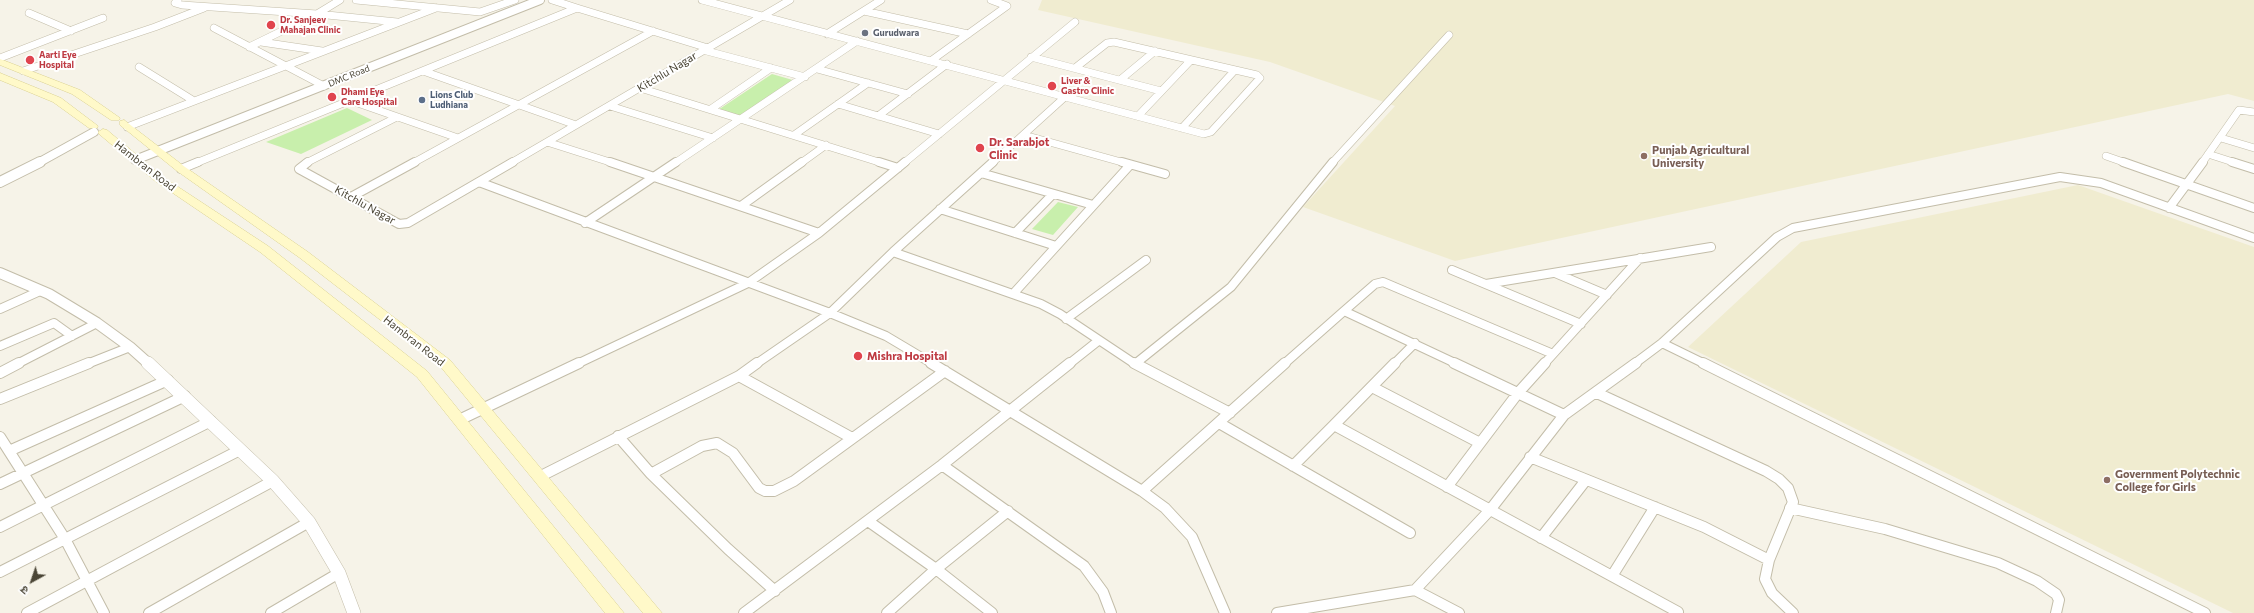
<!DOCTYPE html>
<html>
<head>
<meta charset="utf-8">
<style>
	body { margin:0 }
	#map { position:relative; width:2254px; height:613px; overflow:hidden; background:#f6f3e8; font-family:Commissioner,"Noto Sans Devanagari",sans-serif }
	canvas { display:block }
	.north { position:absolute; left:12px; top:561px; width:40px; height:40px; -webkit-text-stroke:3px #fff; paint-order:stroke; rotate:220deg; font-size:11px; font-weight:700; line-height:16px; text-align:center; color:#4a4535 }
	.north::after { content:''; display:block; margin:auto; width:14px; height:18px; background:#4a4535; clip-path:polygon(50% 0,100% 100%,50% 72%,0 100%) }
</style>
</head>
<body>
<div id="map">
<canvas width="2254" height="613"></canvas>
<div class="north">उ</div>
</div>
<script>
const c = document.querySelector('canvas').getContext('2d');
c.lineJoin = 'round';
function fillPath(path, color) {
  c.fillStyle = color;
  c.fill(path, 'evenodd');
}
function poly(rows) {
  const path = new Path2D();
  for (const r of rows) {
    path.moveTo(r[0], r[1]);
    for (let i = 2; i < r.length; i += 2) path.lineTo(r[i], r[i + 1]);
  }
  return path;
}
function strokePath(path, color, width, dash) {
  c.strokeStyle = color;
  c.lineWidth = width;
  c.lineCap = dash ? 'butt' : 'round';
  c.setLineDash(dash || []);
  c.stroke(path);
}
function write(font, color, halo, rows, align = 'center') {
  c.font = font + ' Commissioner,sans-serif';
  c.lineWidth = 4;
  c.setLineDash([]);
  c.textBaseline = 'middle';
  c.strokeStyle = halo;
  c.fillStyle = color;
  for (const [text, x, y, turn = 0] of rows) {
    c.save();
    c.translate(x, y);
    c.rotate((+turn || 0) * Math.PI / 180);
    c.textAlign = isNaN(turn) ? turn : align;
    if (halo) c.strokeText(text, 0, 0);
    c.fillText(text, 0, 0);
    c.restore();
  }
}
const education = poly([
	[1042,0,2254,0,2254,101,2228,94,1455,261,1303,207,1395,106,1270,62,1038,10],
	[2078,185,2254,247,2254,613,2233,613,1688,347,1801,242]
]);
const green = poly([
	[772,74,796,81,742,117,718,110],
	[347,108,372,120,301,154,266,142],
	[1058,202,1078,207,1053,235,1032,229]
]);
const minorFar2 = poly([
	[178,0,175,3,182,5,317,14,397,22],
	[356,0,480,12,515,0],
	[702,0,1204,134,1211,132,1260,78,1257,75,1114,42,1107,43,1075,68],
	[577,8,708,48],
	[864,11,968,34],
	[29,13,71,31],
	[214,28,324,86],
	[827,34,881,0],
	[261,42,322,51],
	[249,47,317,14,340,0],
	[703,50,805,77],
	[1031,57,1161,91],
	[0,58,103,18],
	[932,60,1007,6,991,0],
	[139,67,194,101],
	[817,69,908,94],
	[23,71,155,27,204,8],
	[423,71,576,125],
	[1120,80,1155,51],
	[640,88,882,163],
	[349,100,458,138],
	[838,104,939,134],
	[610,106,713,138],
	[711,109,771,68],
	[878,116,947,64],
	[1138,116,1191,60],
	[127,127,436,8],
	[1182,128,1235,70],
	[794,135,868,83],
	[1024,135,1125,163],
	[2221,138,2254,148],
	[547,142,613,163],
	[2208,154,2236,163],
	[2106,156,2126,163],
	[196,163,577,8,552,0],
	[306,163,397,117],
	[413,163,653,31],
	[511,163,790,0],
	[675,163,857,41],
	[801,163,826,145],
	[904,163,1075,22],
	[992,163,1066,96],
	[1332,163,1449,35],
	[2202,163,2239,110,2254,112]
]);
const minorFar1 = poly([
	[308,162,299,169,399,224,408,223,513,162],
	[610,162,819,233],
	[879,162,898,168],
	[1122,162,1165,174],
	[2123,162,2254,208],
	[2232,162,2254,169],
	[181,169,198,162],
	[981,173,1093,205],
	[479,182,830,313,886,336,933,364],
	[351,197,415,162],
	[741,206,802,162],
	[2169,208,2203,162],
	[940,209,1056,246],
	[585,223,676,162],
	[1015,233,1053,194],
	[893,252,1041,304,1060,314,1135,364],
	[1452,270,1581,324],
	[1555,273,1607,295],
	[1486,284,1711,247],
	[1013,294,1130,165],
	[0,309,40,291],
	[1344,311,1375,284,1383,282,1553,354],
	[1066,319,1146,260],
	[1662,343,1705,364],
	[0,346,54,323,72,336],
	[17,364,97,323],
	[87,364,130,347],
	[577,364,748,283,819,233,905,162],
	[756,364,830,313,893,252,993,162],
	[1069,364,1098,341],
	[1135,364,1231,287,1333,162],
	[1284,364,1344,311,1457,364],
	[1394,364,1415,343],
	[1544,364,1640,258],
	[1634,364,1662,343,1777,237,1793,228,2060,177,2101,183,2254,238]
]);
const minor = poly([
	[931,363,1142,491,1165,508,1192,537,1225,613],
	[1134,363,1230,413],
	[1395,363,1334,425,1678,612],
	[1454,363,1564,415],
	[1703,363,2205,613],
	[0,373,19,363],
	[739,376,852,438],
	[1372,387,1480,443],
	[1597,393,1766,471,1779,479,1788,488,1793,502,1769,560,1765,579,1772,593,1793,613],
	[0,399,89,363],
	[459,420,579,363],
	[1219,423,1410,533],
	[618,436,651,474,702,446,717,443,733,453,759,488,765,491,774,491,794,481,945,371],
	[0,437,65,539,104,613],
	[9,451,168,380],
	[1530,457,1704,527,1769,560],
	[942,465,1084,566,1103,592,1111,613],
	[1293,466,1334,425],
	[651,474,728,549,775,591],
	[539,477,739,376,757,363],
	[0,484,185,396],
	[1447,487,1518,393,1545,363],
	[1142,491,1285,363],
	[1790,508,1885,529,1998,563,2037,581,2056,594,2059,600,2056,613],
	[868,521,936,569,992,613],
	[0,527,211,421],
	[1541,538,1586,480],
	[0,572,240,450],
	[1612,576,1655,507],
	[1415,590,1459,613],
	[27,613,273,481],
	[149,613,309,522],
	[271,613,339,573],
	[744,613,942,465,1070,363],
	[887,613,936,569,1008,511],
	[1277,613,1415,590,1490,510,1564,415,1636,363]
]);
const tertiaryFar2 = poly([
	[135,160,540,0],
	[38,163,94,132]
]);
const tertiaryFar1 = poly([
	[0,182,40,162],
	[0,273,49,294,97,323,130,347,149,364]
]);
const tertiary = poly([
	[148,363,273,481,309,522,339,573,354,613]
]);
const secondary = poly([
	[0,59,80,90,120,118,119,120,111,120,72,94,0,65,0,59],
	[0,73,61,98,98,126,97,128,89,128,53,102,0,80,0,73],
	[124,120,185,167,308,252,450,360,662,613,643,613,440,366,300,258,177,171,120,125,120,121,124,120],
	[103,129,107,130,163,177,268,246,427,371,624,613,605,613,417,377,260,252,155,181,99,134,98,132,103,129]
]);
const markers = [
	[271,25,5,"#e0444e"],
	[865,33,4,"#6b7280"],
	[30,60,5,"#e0444e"],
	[1052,86,5,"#e0444e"],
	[332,97,5,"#e0444e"],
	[422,100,4,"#5c6f8a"],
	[980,148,5,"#e0444e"],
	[1644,156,4,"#8d6e63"],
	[858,356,5,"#e0444e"],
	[2107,480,4,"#8d6e63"]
];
const farHealthnames = [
	["Dr. Sanjeev",280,20],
	["Mahajan Clinic",280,30],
	["Aarti Eye",39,55],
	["Hospital",39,65],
	["Liver &",1061,81],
	["Gastro Clinic",1061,91],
	["Dhami Eye",341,92],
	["Care Hospital",341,102]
];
const farWorshipnames = [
	["Gurudwara",873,33]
];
const farStreetnames = [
	["DMC Road",349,76,-22]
];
const farServicenames = [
	["Lions Club",430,95],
	["Ludhiana",430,105]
];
const streetNames = [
	["Kitchlu Nagar",667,72,-31],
	["Hambran Road",145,166,38],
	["Kitchlu Nagar",365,205,29],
	["Hambran Road",414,341,38]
];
const healthNames = [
	["Dr. Sarabjot",989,142],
	["Clinic",989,155],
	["Mishra Hospital",867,356]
];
const educationNames = [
	["Punjab Agricultural",1652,150],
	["University",1652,163],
	["Government Polytechnic",2115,474],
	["College for Girls",2115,487]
];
fillPath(education, '#f0ecd0');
fillPath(green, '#c8efac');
strokePath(minorFar2, '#c3bda9', 8);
strokePath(minorFar1, '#c3bda9', 10);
strokePath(minor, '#c3bda9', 12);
strokePath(tertiaryFar2, '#c3bda9', 10);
strokePath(tertiaryFar1, '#c3bda9', 12);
strokePath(tertiary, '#c3bda9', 14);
strokePath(secondary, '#dad192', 1);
strokePath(minorFar2, '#fff', 7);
strokePath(minorFar1, '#fff', 8);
strokePath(minor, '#fff', 10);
strokePath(tertiaryFar2, '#fff', 8);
strokePath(tertiaryFar1, '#fff', 10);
strokePath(tertiary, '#fff', 13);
fillPath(secondary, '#fff9c9');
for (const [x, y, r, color] of markers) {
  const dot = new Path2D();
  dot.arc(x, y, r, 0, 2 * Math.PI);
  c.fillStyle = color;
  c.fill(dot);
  strokePath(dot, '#fff', 1.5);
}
write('bold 9px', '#be3a42', '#fff', farHealthnames, 'left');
write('bold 9px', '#5b616d', '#fff', farWorshipnames, 'left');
write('9px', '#4a4535', '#fff', farStreetnames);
write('bold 9px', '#4e5e75', '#fff', farServicenames, 'left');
write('11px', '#4a4535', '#fff', streetNames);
write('bold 11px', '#be3a42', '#fff', healthNames, 'left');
write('bold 11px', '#785e54', '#fff', educationNames, 'left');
</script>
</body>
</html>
